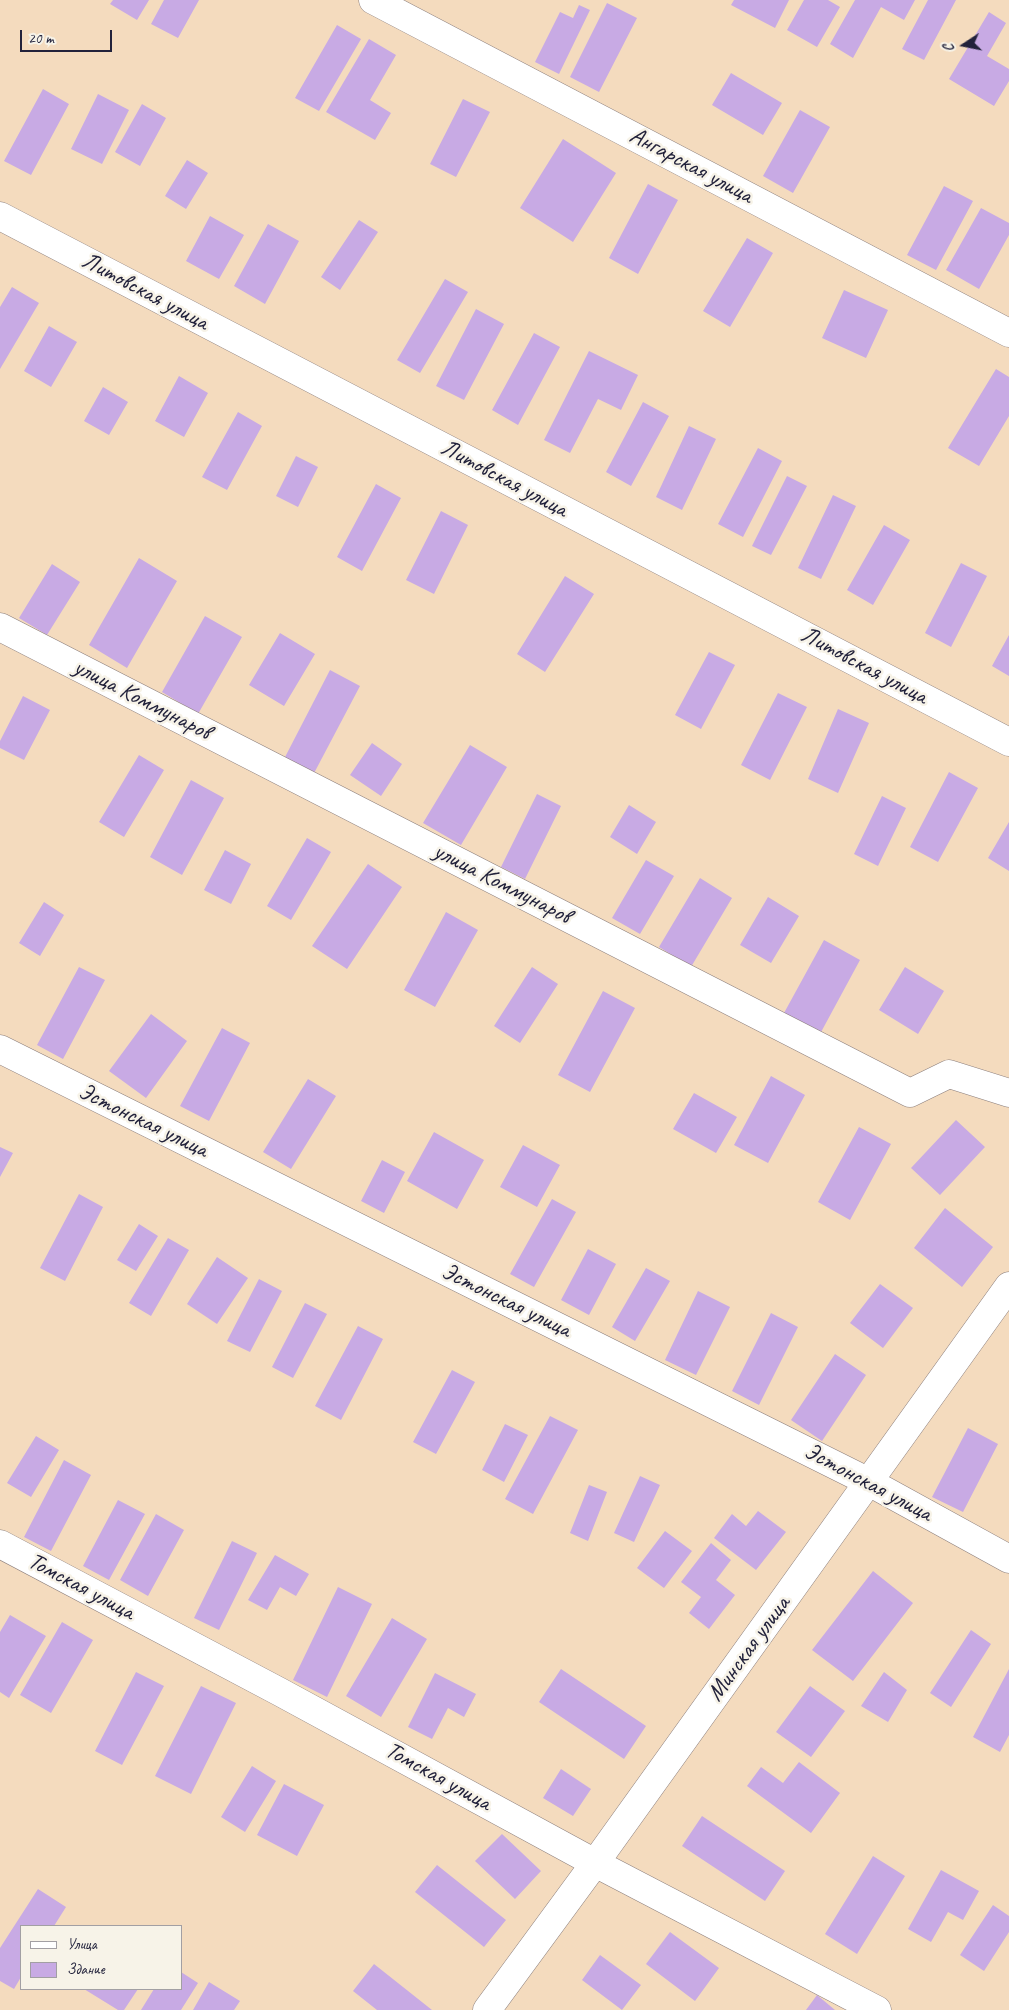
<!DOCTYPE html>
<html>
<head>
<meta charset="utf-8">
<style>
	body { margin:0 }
	#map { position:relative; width:1009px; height:2010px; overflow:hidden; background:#f4dbbe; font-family:Caveat,sans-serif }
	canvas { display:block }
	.legend { position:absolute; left:20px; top:1925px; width:162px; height:65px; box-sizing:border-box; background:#f7f3e8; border:1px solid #a29fa3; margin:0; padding:6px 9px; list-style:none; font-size:15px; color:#22223b }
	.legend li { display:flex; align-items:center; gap:10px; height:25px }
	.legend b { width:25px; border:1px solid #a29fa3 }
	.north { position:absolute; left:939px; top:20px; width:50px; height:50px; -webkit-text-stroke:4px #f7f3e8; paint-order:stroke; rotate:259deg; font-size:14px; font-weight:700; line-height:20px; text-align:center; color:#22223b }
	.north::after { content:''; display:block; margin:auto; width:18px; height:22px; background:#22223b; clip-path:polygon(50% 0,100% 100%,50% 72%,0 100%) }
	.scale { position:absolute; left:20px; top:30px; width:92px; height:22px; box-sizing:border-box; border:2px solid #22223b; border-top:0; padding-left:6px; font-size:15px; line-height:18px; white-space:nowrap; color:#22223b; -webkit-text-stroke:4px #f7f3e8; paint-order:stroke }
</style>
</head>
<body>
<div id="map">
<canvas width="1009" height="2010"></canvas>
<ul class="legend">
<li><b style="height:6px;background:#fff"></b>Улица</li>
<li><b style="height:14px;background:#c8aae4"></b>Здание</li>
</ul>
<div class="north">С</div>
<div class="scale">20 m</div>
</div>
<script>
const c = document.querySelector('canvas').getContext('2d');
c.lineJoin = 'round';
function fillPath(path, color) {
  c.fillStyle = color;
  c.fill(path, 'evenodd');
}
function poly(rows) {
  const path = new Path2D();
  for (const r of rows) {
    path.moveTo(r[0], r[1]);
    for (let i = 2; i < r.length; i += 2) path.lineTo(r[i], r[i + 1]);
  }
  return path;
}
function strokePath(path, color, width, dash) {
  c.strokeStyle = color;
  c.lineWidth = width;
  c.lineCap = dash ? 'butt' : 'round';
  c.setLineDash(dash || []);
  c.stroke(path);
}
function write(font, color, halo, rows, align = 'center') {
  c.font = font + ' Caveat,sans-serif';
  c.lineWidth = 5;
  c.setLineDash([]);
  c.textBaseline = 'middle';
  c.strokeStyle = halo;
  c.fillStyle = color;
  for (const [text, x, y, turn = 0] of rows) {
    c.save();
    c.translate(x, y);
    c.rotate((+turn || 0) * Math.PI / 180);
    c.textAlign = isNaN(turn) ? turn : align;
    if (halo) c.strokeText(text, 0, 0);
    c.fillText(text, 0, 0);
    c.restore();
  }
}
const building = poly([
	[113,0,149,0,137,20,110,4],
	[164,0,199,0,178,38,151,24],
	[734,0,789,0,775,28,731,5],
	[804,0,828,0,840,7,817,47,787,30],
	[855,0,915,0,904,20,881,7,853,58,830,44],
	[928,0,956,0,924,60,902,49],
	[607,3,637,18,599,92,570,77],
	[579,5,590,10,559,74,535,62,560,12,573,18],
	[989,12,1006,23,987,56,1009,69,1009,81,994,106,949,79],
	[337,25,361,39,319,111,295,98],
	[369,39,396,55,370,100,391,113,375,140,326,112],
	[731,73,782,103,763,135,712,105],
	[43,89,69,104,31,175,4,161],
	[98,94,129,110,102,164,71,149],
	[463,99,490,112,456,177,430,164],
	[142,104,166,118,140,166,115,152],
	[800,110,830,127,793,193,763,176],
	[563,139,616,173,573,242,520,208],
	[187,160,208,173,186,209,165,196],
	[648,184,678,200,638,274,609,258],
	[944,186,973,201,936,270,907,255],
	[981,208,1009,223,1009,235,979,289,946,270],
	[210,216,244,235,219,279,186,261],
	[359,220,378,232,340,290,321,277],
	[268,224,299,241,265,304,234,286],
	[747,238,773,253,730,327,703,311],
	[445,279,468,292,420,373,397,360],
	[12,287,39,303,0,369,0,307],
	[844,290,888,310,866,358,822,338],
	[476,309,504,324,464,400,436,386],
	[49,326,77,342,51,387,24,371],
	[534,333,560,347,518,425,492,410],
	[589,351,638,375,621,410,598,399,570,453,544,440],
	[996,369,1009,377,1009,416,979,466,948,448],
	[179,376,208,393,184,437,155,421],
	[103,387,128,402,109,435,84,421],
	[643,402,669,416,631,486,606,472],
	[238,412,262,426,227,490,202,477],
	[689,426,716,439,682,510,656,497],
	[758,448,782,461,743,537,718,524],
	[296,456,318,467,298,507,276,496],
	[787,476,807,486,771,555,752,546],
	[376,484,401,498,362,571,337,557],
	[833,495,856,506,821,579,798,568],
	[441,511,468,525,434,594,406,580],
	[884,525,910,540,873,605,847,590],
	[139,558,177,581,127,668,89,645],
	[961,563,987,576,951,647,925,633],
	[52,564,80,582,47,635,19,618],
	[565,576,594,594,545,672,517,654],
	[205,616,242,637,198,714,162,692],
	[280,633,315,654,284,706,249,685],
	[1009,635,1009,676,992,666],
	[709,652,735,665,701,729,675,715],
	[330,670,360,686,312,777,283,761],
	[778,693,807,707,770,780,741,765],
	[23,696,50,710,24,760,0,748,0,741],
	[838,709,869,723,838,793,808,779],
	[372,743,402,764,381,796,350,775],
	[470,745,507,767,461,845,423,823],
	[139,755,164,770,124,837,99,822],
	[949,772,978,788,938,862,910,847],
	[191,780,224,798,182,875,150,857],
	[537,794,561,806,525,879,501,867],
	[882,796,906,808,878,866,854,854],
	[629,805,656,822,637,854,610,837],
	[1009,822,1009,871,988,858],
	[307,838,331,852,291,920,267,906],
	[225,850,251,864,231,904,204,890],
	[646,860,674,876,640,934,612,918],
	[368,864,402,887,347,969,312,946],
	[700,878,732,898,691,967,659,947],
	[768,897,799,916,771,963,740,945],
	[44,902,64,915,40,956,19,943],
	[446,912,478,930,435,1007,404,990],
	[824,940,860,960,820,1034,784,1013],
	[79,967,105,980,63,1059,37,1045],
	[532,967,558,984,520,1043,494,1026],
	[905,967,944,991,918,1034,879,1010],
	[603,991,635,1008,590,1092,558,1075],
	[151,1014,187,1041,146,1098,109,1071],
	[222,1028,250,1043,209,1121,180,1106],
	[771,1076,805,1095,768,1163,734,1145],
	[308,1079,336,1096,291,1169,263,1152],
	[694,1093,737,1117,716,1153,673,1129],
	[956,1120,985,1147,940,1195,911,1168],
	[859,1127,891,1144,850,1220,818,1202],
	[434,1132,484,1160,457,1209,407,1181],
	[523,1145,560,1165,537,1207,500,1187],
	[0,1147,13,1153,0,1177],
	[382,1160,405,1172,384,1213,361,1201],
	[79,1194,103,1207,65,1281,40,1268],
	[552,1199,576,1212,534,1287,510,1274],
	[945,1208,993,1247,962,1287,914,1248],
	[139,1224,158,1236,136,1271,117,1260],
	[168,1238,189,1250,151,1316,129,1303],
	[588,1249,616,1264,589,1315,561,1300],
	[217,1257,248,1278,217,1324,187,1304],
	[646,1268,670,1281,635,1341,612,1327],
	[259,1279,282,1291,250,1352,227,1341],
	[880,1284,913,1308,883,1348,850,1323],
	[698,1291,730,1307,696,1375,665,1360],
	[305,1303,327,1314,293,1378,272,1367],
	[771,1313,798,1327,759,1405,732,1391],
	[358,1326,383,1339,341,1420,315,1406],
	[835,1354,866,1375,822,1441,791,1420],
	[452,1370,475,1382,436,1454,413,1442],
	[550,1416,578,1430,533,1514,505,1499],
	[505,1424,528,1435,504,1482,482,1470],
	[968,1428,998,1444,963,1512,932,1497],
	[36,1436,59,1450,31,1497,7,1483],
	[64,1460,91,1475,51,1551,24,1537],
	[640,1476,660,1485,634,1542,614,1533],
	[589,1485,607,1492,588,1541,570,1533],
	[118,1500,145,1514,109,1580,83,1566],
	[758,1511,786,1532,756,1570,714,1538,732,1514,746,1526],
	[156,1514,184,1530,148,1596,120,1580],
	[665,1531,692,1551,664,1588,637,1568],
	[232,1541,257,1553,219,1630,194,1618],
	[711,1543,731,1560,716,1580,735,1595,709,1629,689,1613,701,1597,681,1582],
	[275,1555,309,1574,296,1596,280,1587,267,1610,248,1600],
	[873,1571,913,1603,853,1681,812,1650],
	[338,1587,372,1604,327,1697,293,1680],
	[10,1615,46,1636,9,1698,0,1692,0,1632],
	[392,1618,427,1639,381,1717,346,1696],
	[62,1622,93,1640,51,1713,20,1695],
	[971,1630,991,1644,951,1707,930,1693],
	[561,1669,646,1726,624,1759,539,1702],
	[1009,1669,1009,1735,1000,1752,973,1737],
	[136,1672,164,1686,122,1765,95,1751],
	[884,1672,907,1690,888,1722,861,1706],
	[435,1673,476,1694,464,1717,448,1708,432,1739,408,1727],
	[201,1686,236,1703,191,1794,155,1776],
	[810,1686,845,1711,811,1757,776,1732],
	[799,1762,840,1793,811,1833,747,1786,761,1767,783,1783],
	[252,1766,276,1781,245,1832,221,1817],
	[561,1769,591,1789,573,1816,543,1798],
	[284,1784,324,1805,297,1856,257,1835],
	[702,1816,785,1871,765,1901,682,1846],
	[502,1834,541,1871,515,1899,475,1861],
	[873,1856,905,1876,857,1954,825,1934],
	[437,1865,506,1920,484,1947,415,1892],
	[941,1870,979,1891,963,1920,948,1912,931,1942,908,1929],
	[38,1889,66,1907,54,1926,21,1926,21,1977,14,1989,0,1981,0,1948],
	[993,1905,1009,1916,1009,1932,984,1971,960,1955],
	[670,1932,719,1968,695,2001,646,1964],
	[600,1955,641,1985,622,2010,582,1980],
	[374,1964,432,2010,377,2010,353,1991],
	[181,1972,198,1983,181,2010,141,2010,154,1989,181,1989],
	[209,1982,240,2001,234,2010,193,2010],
	[84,1989,138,1989,124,2010,118,2010],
	[817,1995,835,2010,806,2010]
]);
const street = poly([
	[373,0,1009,333],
	[0,216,1009,742],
	[0,627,910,1093,949,1074,1009,1093],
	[0,1049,869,1482,1009,1559],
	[0,1544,280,1692,595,1863,877,2010],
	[487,2010,595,1863,1009,1286]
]);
const streetNames = [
	["Ангарская улица",691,166,28],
	["Литовская улица",145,292,28],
	["Литовская улица",504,479,28],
	["Литовская улица",864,666,28],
	["улица Коммунаров",142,700,27],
	["улица Коммунаров",502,884,27],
	["Эстонская улица",143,1121,26],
	["Эстонская улица",506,1301,26],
	["Эстонская улица",868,1483,28],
	["Томская улица",81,1587,28],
	["Минская улица",749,1649,-54],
	["Томская улица",438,1777,29]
];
fillPath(building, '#c8aae4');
strokePath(street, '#8b7e7c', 29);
strokePath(street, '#fff', 28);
write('24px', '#22223b', '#f7f3e8', streetNames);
</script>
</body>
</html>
